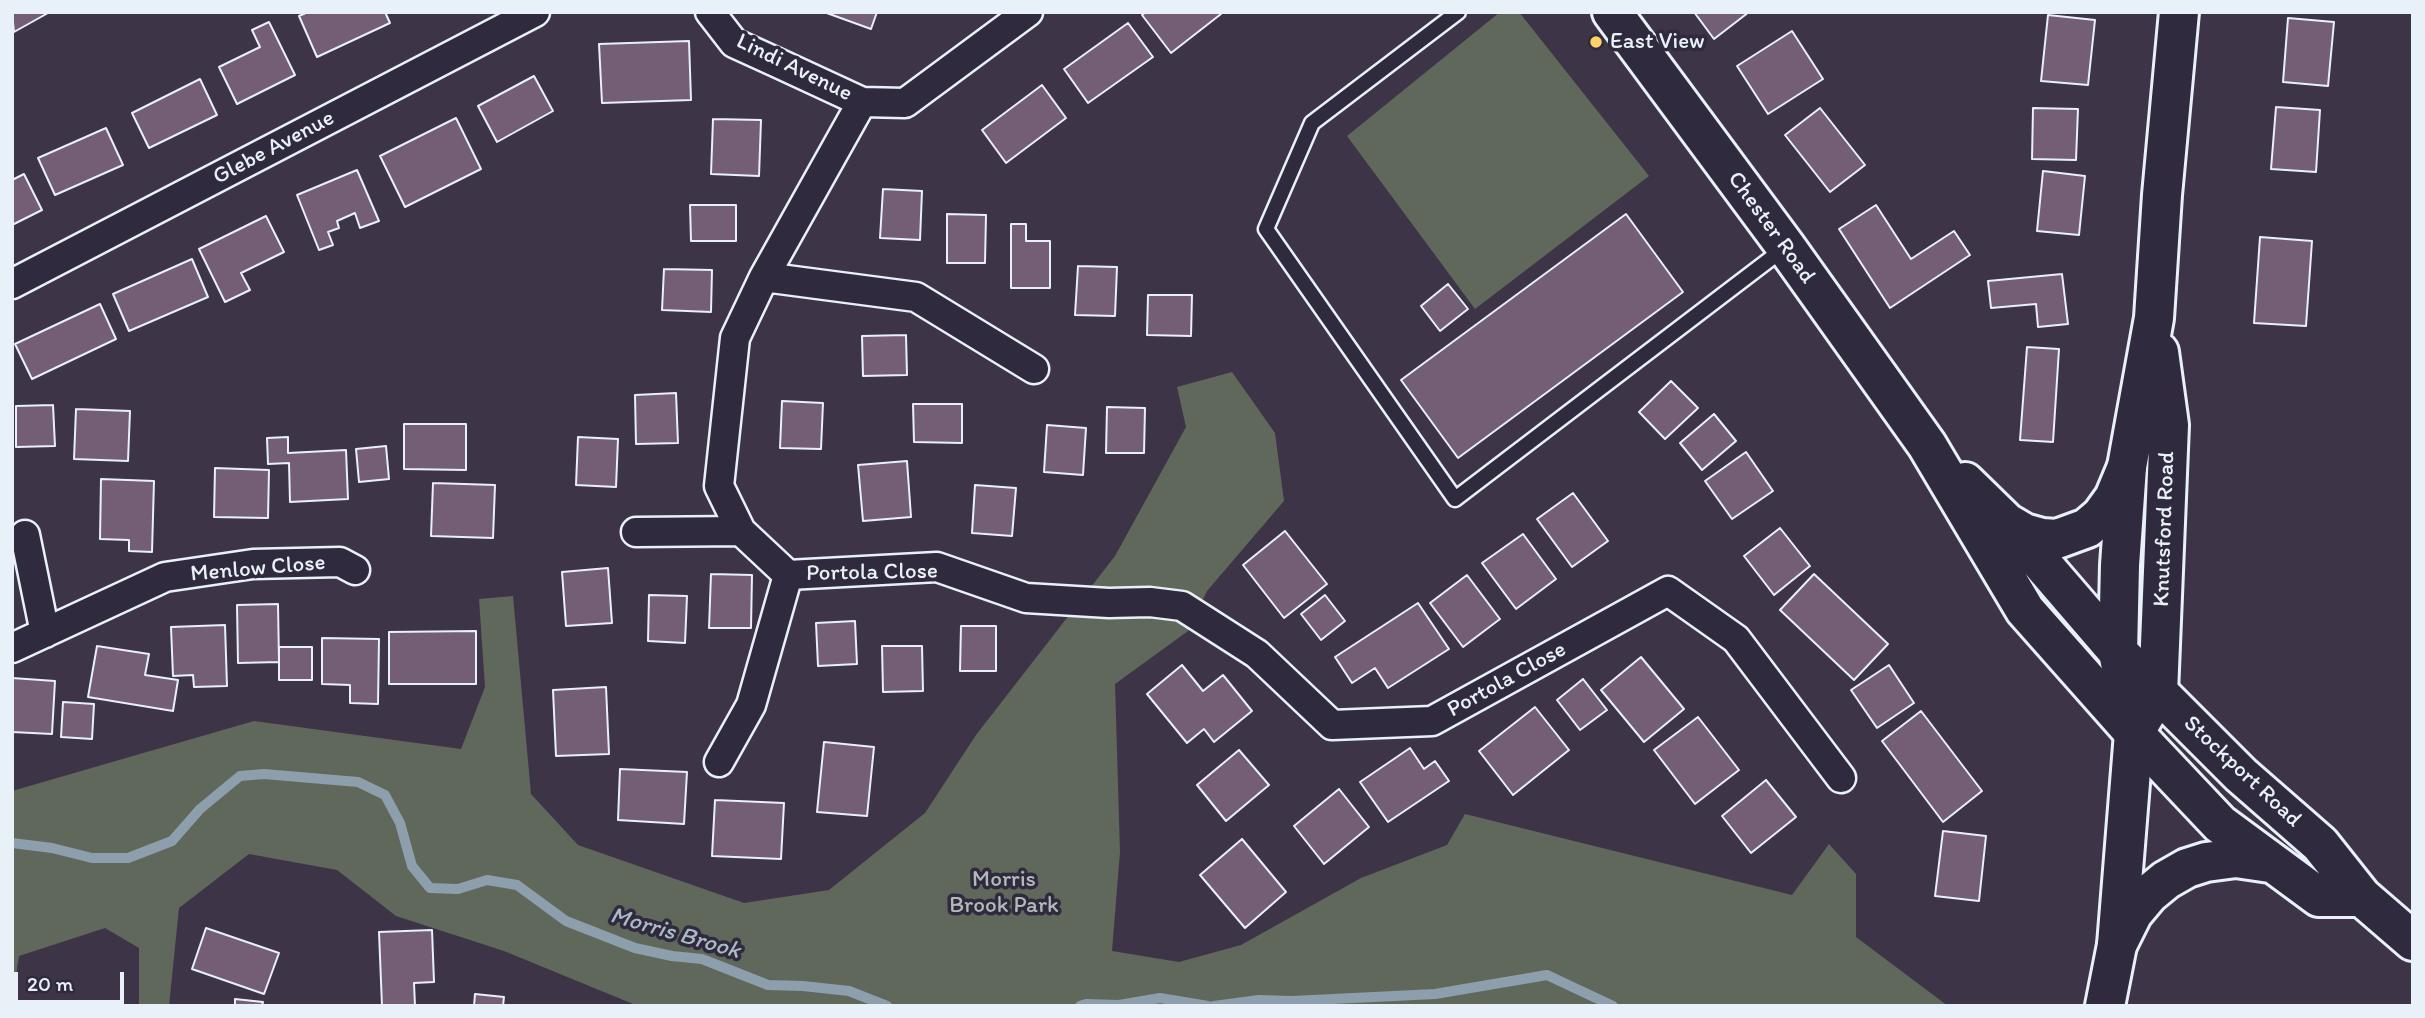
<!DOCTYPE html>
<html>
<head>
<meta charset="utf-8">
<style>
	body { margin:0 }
	#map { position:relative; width:2425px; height:1018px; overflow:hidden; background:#3d3448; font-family:Itim,sans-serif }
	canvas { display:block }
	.frame { position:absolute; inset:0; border:14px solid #e8f1f8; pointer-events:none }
	.scale { position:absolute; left:14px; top:972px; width:110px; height:32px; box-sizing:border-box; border:4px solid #e8f1f8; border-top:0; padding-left:9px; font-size:21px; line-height:24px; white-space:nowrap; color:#e8f1f8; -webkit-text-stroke:5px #2f2a3d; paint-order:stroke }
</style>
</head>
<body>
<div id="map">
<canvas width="2425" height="1018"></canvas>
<div class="frame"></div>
<div class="scale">20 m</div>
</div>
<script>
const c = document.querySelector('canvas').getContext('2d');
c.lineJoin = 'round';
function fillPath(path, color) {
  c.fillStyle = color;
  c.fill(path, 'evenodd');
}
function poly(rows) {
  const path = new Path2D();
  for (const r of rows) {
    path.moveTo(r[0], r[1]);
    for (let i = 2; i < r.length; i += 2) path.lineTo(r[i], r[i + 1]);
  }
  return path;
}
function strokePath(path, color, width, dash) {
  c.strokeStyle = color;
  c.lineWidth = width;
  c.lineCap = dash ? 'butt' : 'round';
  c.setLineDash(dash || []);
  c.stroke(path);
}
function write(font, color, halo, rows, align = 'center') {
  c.font = font + ' Itim,sans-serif';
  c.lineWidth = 7;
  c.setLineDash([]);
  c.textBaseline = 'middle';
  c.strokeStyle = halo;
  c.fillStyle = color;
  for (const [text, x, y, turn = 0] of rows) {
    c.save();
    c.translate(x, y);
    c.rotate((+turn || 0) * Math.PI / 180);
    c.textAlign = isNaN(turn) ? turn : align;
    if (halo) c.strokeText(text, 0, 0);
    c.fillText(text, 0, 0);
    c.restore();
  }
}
const green = poly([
	[1500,12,1519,12,1649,176,1475,309,1347,136],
	[1232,372,1275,433,1284,501,1207,591,1188,631,1115,684,1120,852,1112,951,1179,962,1241,945,1361,878,1447,845,1465,814,1792,895,1829,844,1856,874,1856,937,1948,1006,638,1006,504,951,396,916,337,870,249,854,179,908,169,1006,139,1006,139,948,105,928,19,956,15,982,12,982,12,791,254,721,461,749,485,687,479,599,513,596,531,794,578,845,744,903,829,890,925,813,976,735,1115,556,1186,427,1177,387]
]);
const stream = poly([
	[12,843,52,848,92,858,128,858,172,841,200,809,240,776,264,774,358,782,385,795,400,823,412,866,430,888,458,889,487,880,517,885,566,921,635,948,672,956,702,959,768,985,803,986,849,991,887,1006],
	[1080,1006,1086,1004,1119,1005,1160,998,1208,1006],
	[1214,1006,1259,1000,1292,1001,1435,994,1547,975,1613,1006]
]);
const building = poly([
	[12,12,48,12,48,13,14,32,12,12],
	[308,12,385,12,390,23,317,57,299,16,308,12],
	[824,12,877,12,871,29,824,12],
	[1146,12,1219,12,1221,14,1171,53,1142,15,1146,12],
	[1694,12,1749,12,1714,39,1694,12],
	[2048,15,2095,20,2088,85,2041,81,2048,15],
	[2288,18,2334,22,2328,86,2283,82,2288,18],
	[269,22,295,75,237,104,219,67,260,47,252,30,269,22],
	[1128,23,1153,57,1088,103,1064,69,1128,23],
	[1792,31,1823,79,1768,114,1737,66,1792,31],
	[689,41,691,100,602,103,599,44,689,41],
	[534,76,553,111,497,142,478,106,534,76],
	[200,79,217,115,149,148,132,113,200,79],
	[1042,85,1066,118,1006,163,982,130,1042,85],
	[2276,107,2320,110,2316,172,2271,169,2276,107],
	[1820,108,1865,165,1830,192,1785,135,1820,108],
	[2033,108,2078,109,2076,160,2032,159,2033,108],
	[456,118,481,169,405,207,380,156,456,118],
	[713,119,761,120,759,176,711,174,713,119],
	[106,128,123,165,55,195,38,158,106,128],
	[357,170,379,221,360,228,355,213,337,221,339,228,328,232,333,245,319,250,297,195,357,170],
	[2043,171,2085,176,2079,235,2037,231,2043,171],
	[24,174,42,210,12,225,12,180,24,174],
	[883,189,922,191,920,240,880,238,883,189],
	[690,205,736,205,736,241,691,241,690,205],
	[1876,205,1911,259,1954,231,1970,255,1890,308,1839,229,1876,205],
	[947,214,986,215,985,263,947,263,947,214],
	[1626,214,1683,292,1458,458,1401,380,1626,214],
	[266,216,284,252,241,273,250,290,225,302,199,249,266,216],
	[1011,224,1026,224,1026,241,1050,241,1050,288,1011,288,1011,224],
	[2260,237,2312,241,2306,326,2254,323,2260,237],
	[192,259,208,297,129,331,113,294,192,259],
	[1078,266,1117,267,1115,316,1075,315,1078,266],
	[664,269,712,270,711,312,662,310,664,269],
	[2062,274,2068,324,2038,327,2036,304,1991,308,1988,281,2062,274],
	[1448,284,1468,309,1440,331,1421,306,1448,284],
	[1148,295,1192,295,1191,336,1147,335,1148,295],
	[100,304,116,339,32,379,15,344,100,304],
	[906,335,907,375,863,376,862,336,906,335],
	[2027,347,2059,349,2053,442,2020,440,2027,347],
	[1671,381,1698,408,1665,439,1639,412,1671,381],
	[676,393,678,443,636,444,635,395,676,393],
	[782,401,823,403,821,449,780,448,782,401],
	[913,404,962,404,962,443,914,442,913,404],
	[53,405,55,446,16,447,16,406,53,405],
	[1107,407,1145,408,1144,453,1106,453,1107,407],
	[76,409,130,411,128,461,74,459,76,409],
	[1714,414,1736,441,1702,470,1680,443,1714,414],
	[404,424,466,424,466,470,404,469,404,424],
	[1047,425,1086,428,1083,475,1044,472,1047,425],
	[288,437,288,453,346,450,348,499,290,502,289,463,268,464,267,438,288,437],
	[578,437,618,439,616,487,576,485,578,437],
	[386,446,389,479,359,482,356,449,386,446],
	[1746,452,1773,491,1732,519,1705,481,1746,452],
	[907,461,911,517,863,521,858,465,907,461],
	[215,468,269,470,268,518,214,517,215,468],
	[101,479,154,481,152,552,129,551,129,540,100,539,101,479],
	[433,483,495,485,493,538,431,536,433,483],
	[975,485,1016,488,1012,536,972,533,975,485],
	[1573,493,1608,541,1572,567,1537,519,1573,493],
	[1780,528,1810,566,1774,595,1744,556,1780,528],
	[1285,531,1327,584,1284,618,1243,565,1285,531],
	[1523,534,1556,579,1516,609,1482,563,1523,534],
	[608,568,612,623,566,626,562,572,608,568],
	[711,574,752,575,751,628,709,628,711,574],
	[1814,574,1888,644,1854,680,1780,610,1814,574],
	[1467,575,1500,619,1463,647,1430,603,1467,575],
	[649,595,687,596,685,643,648,641,649,595],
	[1325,595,1345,621,1321,640,1301,614,1325,595],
	[1418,603,1449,649,1388,688,1375,668,1352,683,1335,657,1418,603],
	[278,604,279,662,238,663,237,605,278,604],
	[855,621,857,664,818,666,816,623,855,621],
	[225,625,227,686,194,687,193,675,173,676,171,627,225,625],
	[961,626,996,626,996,671,960,671,961,626],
	[476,631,476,684,389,684,389,632,476,631],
	[322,638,379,639,378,704,350,703,350,685,322,684,322,638],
	[97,646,149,654,145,675,178,680,173,711,88,697,97,646],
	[882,646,922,646,923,691,883,692,882,646],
	[279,647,312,647,312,680,279,680,279,647],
	[1641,657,1684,709,1644,742,1601,690,1641,657],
	[1182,665,1203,691,1223,675,1252,711,1214,742,1204,729,1187,743,1147,694,1182,665],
	[1889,665,1914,703,1877,728,1851,690,1889,665],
	[12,678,55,681,52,734,12,732,12,678],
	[1583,679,1607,710,1580,730,1557,700,1583,679],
	[606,687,609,754,556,756,553,690,606,687],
	[63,702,94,704,92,739,61,737,63,702],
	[1535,707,1569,750,1513,795,1479,751,1535,707],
	[1921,711,1982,791,1943,822,1882,741,1921,711],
	[1698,717,1739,770,1695,804,1654,750,1698,717],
	[824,742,874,747,867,816,817,812,824,742],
	[1410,748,1424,769,1435,761,1449,781,1388,822,1360,782,1410,748],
	[1239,750,1269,785,1226,821,1197,785,1239,750],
	[620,769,687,772,684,824,618,820,620,769],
	[1766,780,1796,817,1751,853,1722,816,1766,780],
	[1339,789,1369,827,1324,864,1294,826,1339,789],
	[715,800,784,803,781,859,712,856,715,800],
	[1943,831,1986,836,1979,901,1935,896,1943,831],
	[1242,839,1286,892,1245,928,1200,875,1242,839],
	[206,928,279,953,264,994,192,969,206,928],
	[432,930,434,982,414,983,415,1006,382,1006,379,932,432,930],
	[475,994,504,997,503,1006,474,1006,475,994],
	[235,999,263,1002,262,1006,235,1006,235,999]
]);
const service = poly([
	[1458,12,1312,123,1266,229,1455,499,1786,247]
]);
const minor = poly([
	[710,12,734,43,780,64,862,102,905,103,1028,12],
	[862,102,764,277,735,338,719,486,741,531,788,575,937,567,1026,598,1109,603,1150,602,1182,606,1257,654,1332,725,1432,721,1668,591,1736,639,1841,778],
	[764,277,916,297,1034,369],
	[12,284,535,12],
	[636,532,741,531],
	[25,535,45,633],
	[12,648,165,577,253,564,340,562,355,570],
	[719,762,751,705,788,575]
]);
const primary = poly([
	[1612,12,1786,247,1927,445,2025,610,2134,733,2220,824,2319,897,2362,897],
	[1965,482,2007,523,2118,652,2241,775,2320,844,2362,897,2413,941],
	[2007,523,2024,533,2042,538,2057,539,2087,528,2101,516,2114,498,2127,467],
	[2117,945,2133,913,2149,894,2166,880,2187,868,2206,862,2236,858,2270,863]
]);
const trunk = poly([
	[2134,733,2158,693,2169,425,2159,352],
	[2105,1006,2117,945,2134,733,2118,652,2120,565,2127,467,2154,318,2162,195,2179,12]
]);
const markers = [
	[1596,42,7,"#ffd166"]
];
const poiNames = [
	["East View",1610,42]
];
const streetNames = [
	["Lindi Avenue",794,68,26],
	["Glebe Avenue",274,148,-28],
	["Chester Road",1771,228,54],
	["Knutsford Road",2165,529,-88],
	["Menlow Close",258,569,-5],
	["Portola Close",872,573,-1],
	["Portola Close",1507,680,-29],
	["Stockport Road",2242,772,43]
];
const parkNames = [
	["Morris",1004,880],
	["Brook Park",1004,906]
];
const waterNames = [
	["Morris Brook",675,934,16]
];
fillPath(green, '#60685b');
strokePath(stream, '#8d9fac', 10);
fillPath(building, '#735e76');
strokePath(building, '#e8f1f8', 2);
strokePath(service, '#e8f1f8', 19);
strokePath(minor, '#e8f1f8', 33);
strokePath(primary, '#e8f1f8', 44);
strokePath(trunk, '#e8f1f8', 44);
strokePath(service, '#2f2a3d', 14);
strokePath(minor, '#2f2a3d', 28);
strokePath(primary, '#2f2a3d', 38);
strokePath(trunk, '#2f2a3d', 38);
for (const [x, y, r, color] of markers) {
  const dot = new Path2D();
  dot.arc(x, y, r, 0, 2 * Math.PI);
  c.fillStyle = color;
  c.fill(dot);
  strokePath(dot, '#2f2a3d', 2.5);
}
write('23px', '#e8f1f8', '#2f2a3d', poiNames, 'left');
write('23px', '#e8f1f8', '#2f2a3d', streetNames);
write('23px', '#b2bab9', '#2f2a3d', parkNames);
write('italic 24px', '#abbac5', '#2f2a3d', waterNames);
</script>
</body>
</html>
